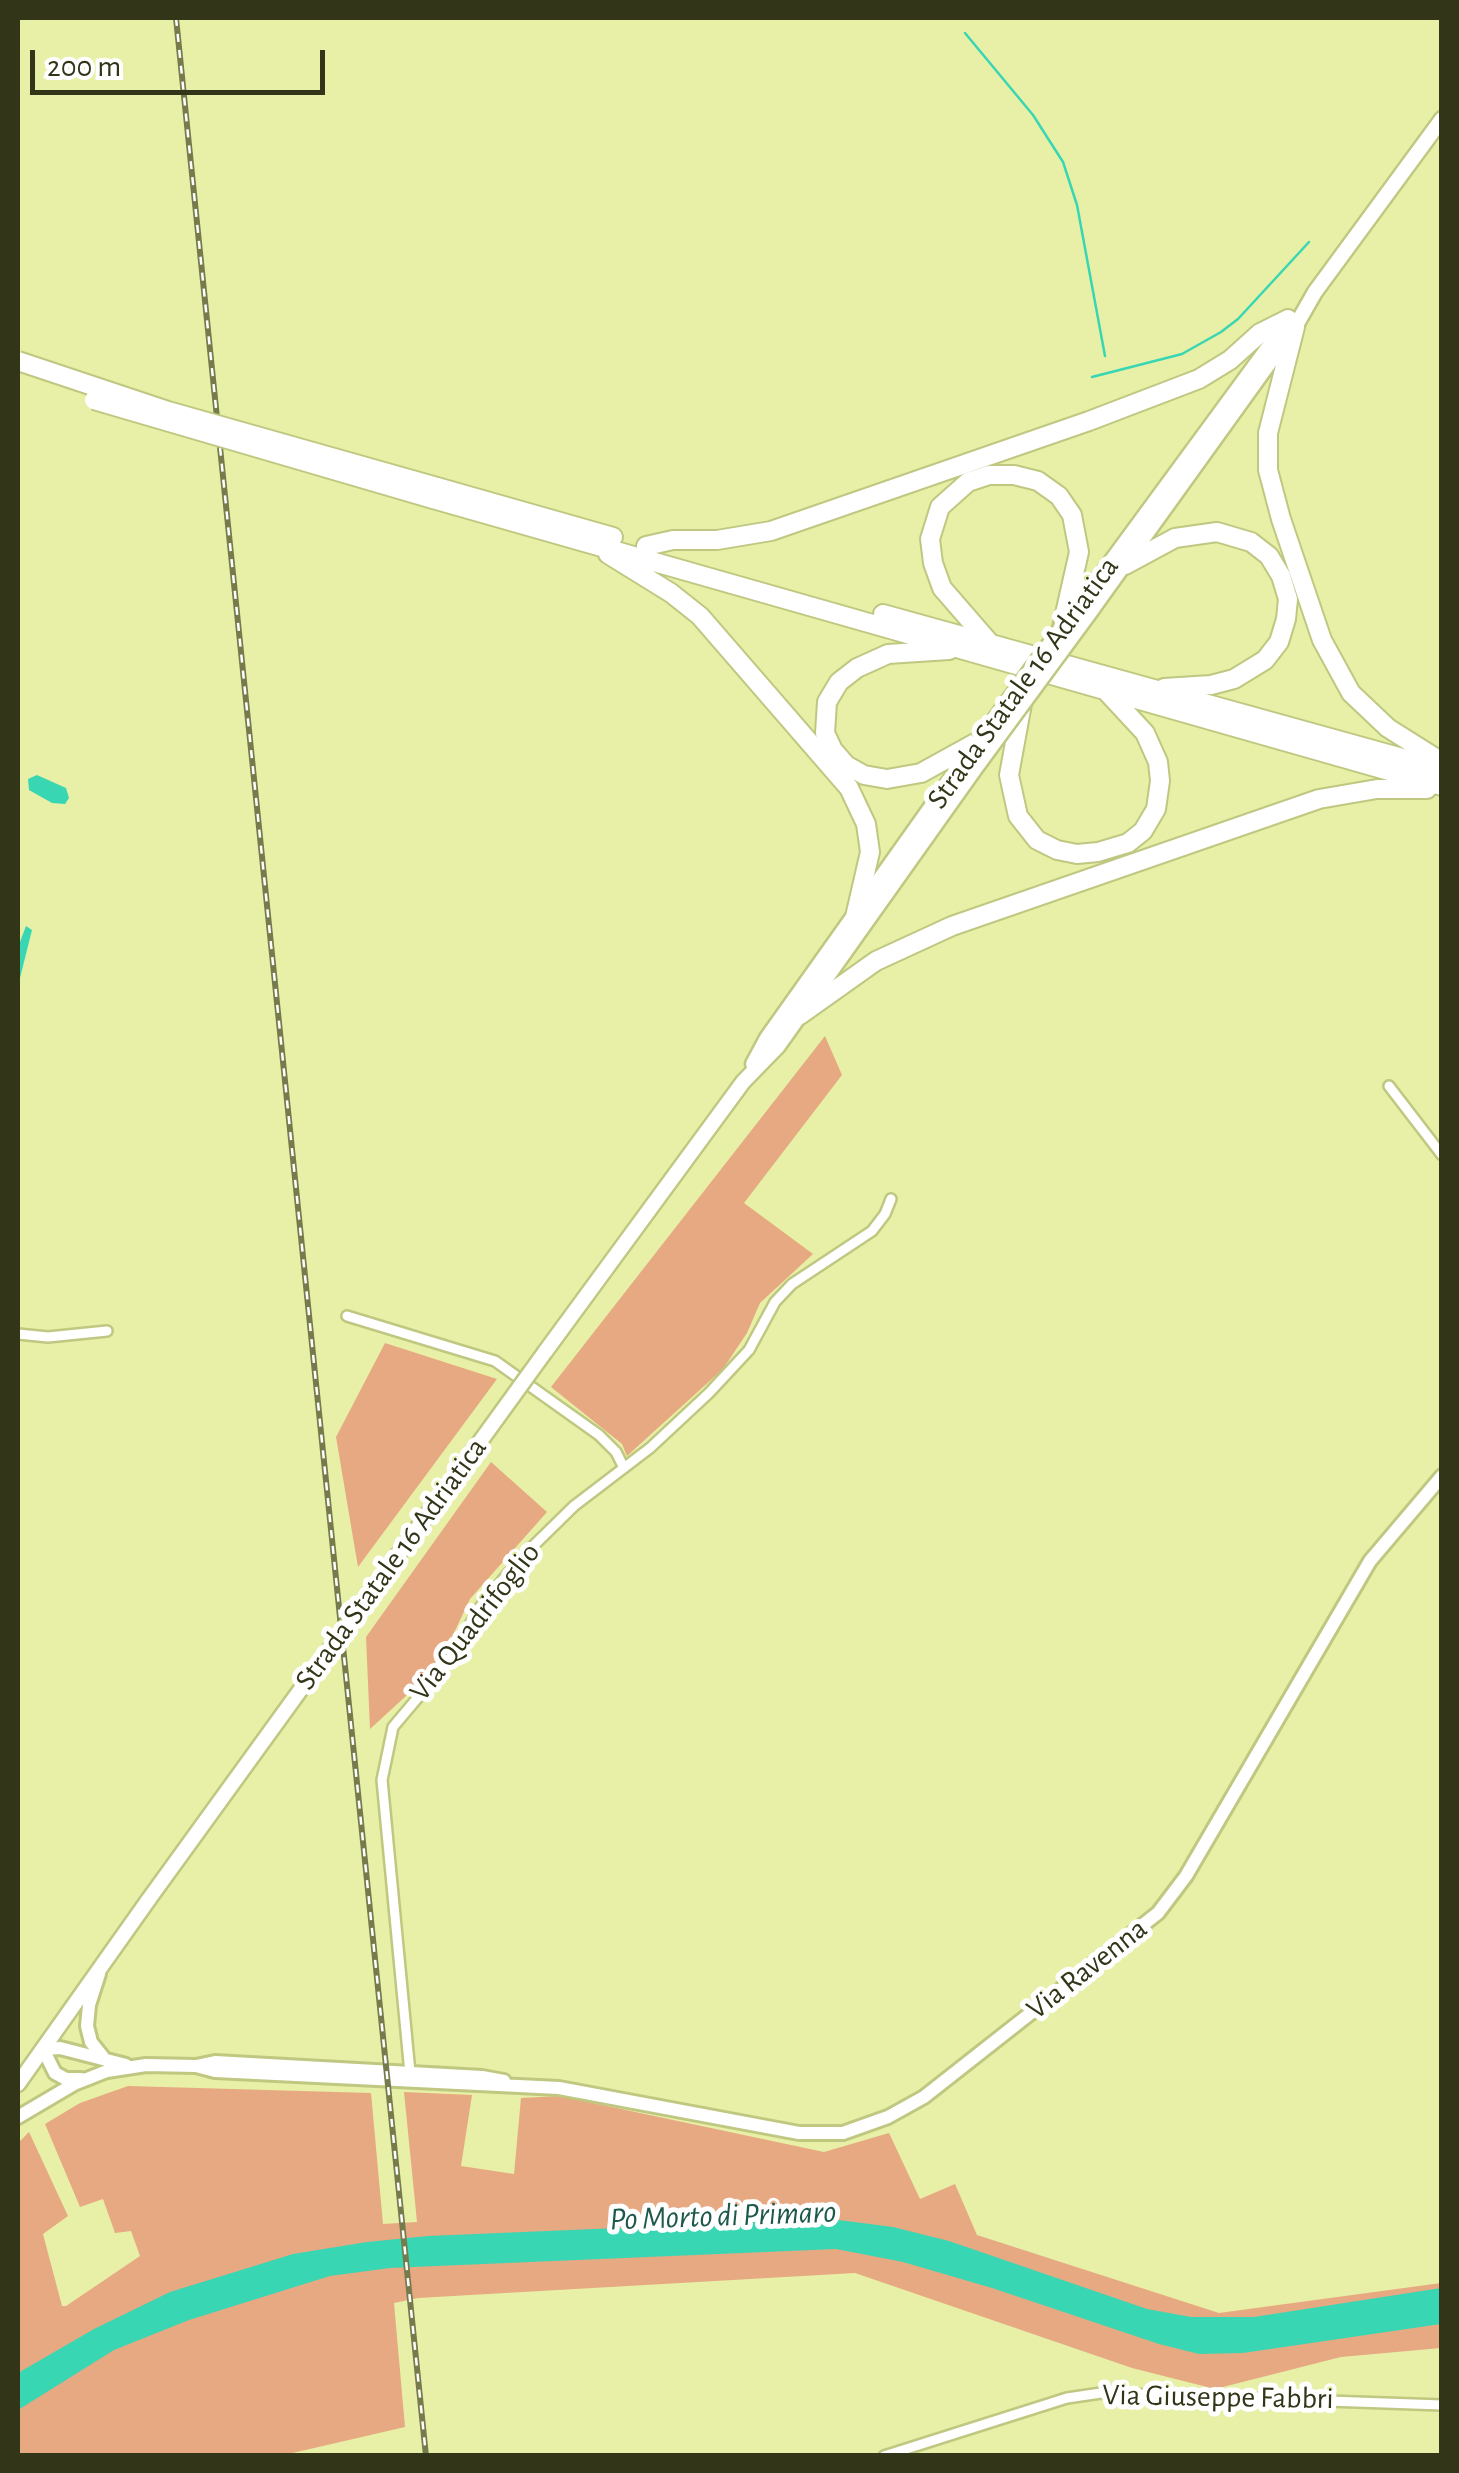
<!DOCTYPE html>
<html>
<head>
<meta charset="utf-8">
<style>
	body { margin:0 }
	#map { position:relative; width:1459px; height:2473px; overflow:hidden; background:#e7f0a6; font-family:"Alegreya Sans",sans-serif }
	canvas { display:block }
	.frame { position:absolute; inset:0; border:20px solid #323518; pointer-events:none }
	.scale { position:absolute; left:30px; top:50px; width:295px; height:45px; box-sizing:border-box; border:5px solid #323518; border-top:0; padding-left:12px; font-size:30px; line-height:35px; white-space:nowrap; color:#323518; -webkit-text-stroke:8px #fff; paint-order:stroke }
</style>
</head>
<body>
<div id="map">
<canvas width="1459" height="2473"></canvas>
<div class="frame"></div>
<div class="scale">200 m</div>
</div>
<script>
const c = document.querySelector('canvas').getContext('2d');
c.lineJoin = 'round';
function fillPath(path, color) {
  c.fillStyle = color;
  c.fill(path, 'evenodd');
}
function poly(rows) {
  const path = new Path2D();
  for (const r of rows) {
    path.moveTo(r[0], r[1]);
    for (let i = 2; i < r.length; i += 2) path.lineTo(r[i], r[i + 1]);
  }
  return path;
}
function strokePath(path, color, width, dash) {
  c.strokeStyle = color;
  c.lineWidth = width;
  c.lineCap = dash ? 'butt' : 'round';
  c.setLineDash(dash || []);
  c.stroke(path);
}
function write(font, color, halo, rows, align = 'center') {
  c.font = font + ' "Alegreya Sans",sans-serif';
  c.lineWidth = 10;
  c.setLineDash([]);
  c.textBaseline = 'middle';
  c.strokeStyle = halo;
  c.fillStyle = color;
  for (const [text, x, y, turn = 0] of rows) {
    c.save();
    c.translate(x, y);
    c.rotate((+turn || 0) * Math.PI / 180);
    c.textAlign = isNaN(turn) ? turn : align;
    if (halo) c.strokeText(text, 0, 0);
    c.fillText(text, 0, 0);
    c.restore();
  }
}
const green = poly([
	[825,1036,842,1075,744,1203,813,1254,760,1303,747,1333,723,1369,627,1456,622,1444,551,1387],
	[385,1343,497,1379,358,1567,336,1437],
	[491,1462,547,1512,470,1599,445,1652,406,1696,370,1729,366,1637],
	[128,2086,371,2093,383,2224,417,2222,404,2092,472,2095,461,2166,514,2174,521,2098,560,2096,824,2152,889,2133,920,2199,955,2184,977,2235,1219,2313,1441,2283,1441,2348,1341,2357,1215,2389,1132,2368,855,2273,418,2298,394,2303,405,2427,284,2455,18,2456,18,2143,29,2132,68,2216,43,2234,62,2306,66,2306,140,2256,131,2231,115,2233,103,2199,80,2207,45,2124,80,2103]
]);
const water = poly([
	[37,775,66,788,69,798,65,804,52,803,29,790,28,779],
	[26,926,32,930,18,986,18,947],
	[831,2219,893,2227,949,2241,1147,2309,1191,2317,1254,2317,1441,2288,1441,2324,1243,2353,1199,2354,1159,2344,992,2288,903,2262,836,2249,390,2268,330,2276,189,2320,114,2350,18,2410,18,2373,94,2329,170,2292,293,2254,367,2242,428,2236]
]);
const stream = poly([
	[965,33,1033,115,1063,162,1077,205,1105,356],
	[1092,377,1182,354,1221,332,1238,319,1309,242]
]);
const minor = poly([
	[1389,1086,1442,1155],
	[347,1316,495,1361,599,1435,616,1452,624,1468],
	[18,1334,48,1337,107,1331],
	[410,2073,382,1780,393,1727,447,1663,481,1606,522,1557,574,1506,650,1448,709,1393,749,1350,775,1302,792,1284,872,1231,885,1214,891,1199],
	[884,2456,1067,2398,1101,2393,1442,2405]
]);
const secondary = poly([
	[99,1974,89,2005,87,2026,91,2042,103,2057],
	[196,2066,215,2071,559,2088,799,2133,843,2133,888,2117,924,2097,1158,1913,1186,1876,1370,1561,1442,1476],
	[81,2079,66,2079,55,2073,43,2049,60,2048,126,2065],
	[18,2117,74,2084,107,2071,146,2065,196,2066,215,2062,482,2077,504,2081]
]);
const primary = poly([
	[1093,608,1295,327,1315,292,1442,119],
	[1066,623,1287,322],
	[753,1064,767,1038,978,741],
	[545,1352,743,1082,778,1046,979,763],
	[18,2084,149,1899]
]);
const motorway = poly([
	[1295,327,1268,433,1268,470,1281,519,1322,640,1351,693,1388,728,1442,762],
	[437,487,613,537],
	[433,499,1442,786],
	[646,546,673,540,717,540,771,531,1089,421,1199,379,1230,360,1260,333,1288,319],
	[608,554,671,593,700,616,849,788,866,824,870,852,855,917],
	[1125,565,1175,538,1217,532,1251,542,1269,556,1281,576,1288,599,1286,619,1279,642,1265,660,1234,679,1211,685,1164,688],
	[883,614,1442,769],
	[988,641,942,588,933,563,930,539,940,507,968,482,989,475,1014,475,1038,481,1059,496,1072,515,1079,552,1062,627],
	[949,650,888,654,857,668,839,682,827,702,825,733,833,750,846,765,864,775,887,779,921,773,979,741],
	[1022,704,1009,775,1018,816,1037,840,1057,850,1077,854,1098,852,1128,843,1143,831,1156,809,1160,781,1158,762,1145,733,1106,691],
	[800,1015,876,961,952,926,1319,799,1377,789,1427,789]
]);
const rail = poly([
	[176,18,426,2456]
]);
const primaryBridge = poly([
	[979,741,1062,627],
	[979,763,1093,608],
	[149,1899,545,1352]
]);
const motorwayBridge = poly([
	[18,361,168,411,437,487],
	[94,400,433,499]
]);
const streetNames = [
	["Strada Statale 16 Adriatica",1023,683,-54],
	["Strada Statale 16 Adriatica",391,1564,-54],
	["Via Quadrifoglio",475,1622,-52],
	["Via Ravenna",1087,1969,-38],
	["Via Giuseppe Fabbri",1218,2397,1]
];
const waterNames = [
	["Po Morto di Primaro",723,2216,-2]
];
fillPath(green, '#e7a982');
fillPath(water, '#39d6b3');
strokePath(stream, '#39d6b3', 2.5);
strokePath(minor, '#bfc780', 14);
strokePath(secondary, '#bfc780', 18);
strokePath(primary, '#bfc780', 19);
strokePath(motorway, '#bfc780', 22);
strokePath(minor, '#fff', 9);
strokePath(secondary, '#fff', 12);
strokePath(primary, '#fff', 14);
strokePath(motorway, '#fff', 18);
strokePath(rail, '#767b4d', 6);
strokePath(rail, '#fff', 2.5, [8]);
strokePath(primaryBridge, '#bfc780', 19, []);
strokePath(motorwayBridge, '#bfc780', 22, []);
strokePath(primaryBridge, '#fff', 14);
strokePath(motorwayBridge, '#fff', 18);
write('30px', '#323518', '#fff', streetNames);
write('italic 32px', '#1d594b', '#fff', waterNames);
</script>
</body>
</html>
